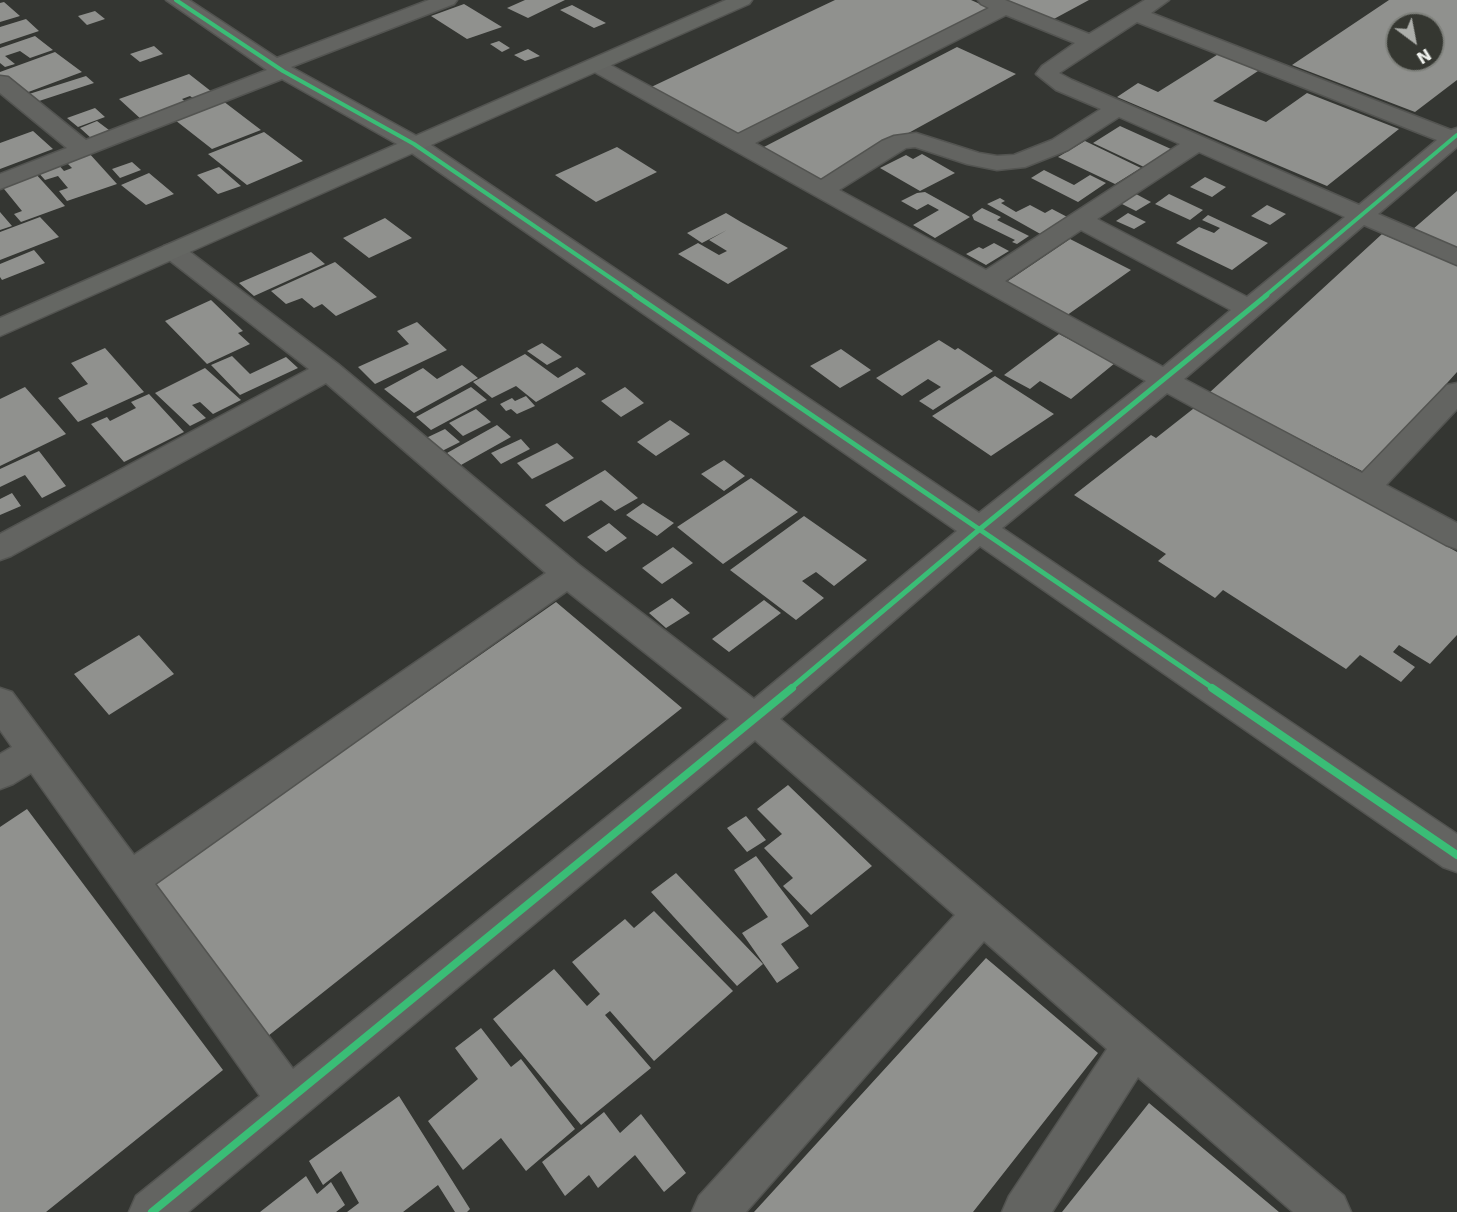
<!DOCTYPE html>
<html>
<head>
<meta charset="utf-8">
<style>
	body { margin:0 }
	#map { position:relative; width:1457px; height:1212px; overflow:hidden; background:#343632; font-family:"DejaVu Sans",sans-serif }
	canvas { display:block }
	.north { position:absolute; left:1385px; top:12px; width:60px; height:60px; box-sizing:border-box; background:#353731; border:2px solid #7f817c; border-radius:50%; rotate:148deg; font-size:16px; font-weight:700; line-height:24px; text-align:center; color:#eef0ec }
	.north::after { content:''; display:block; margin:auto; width:21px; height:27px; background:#adafab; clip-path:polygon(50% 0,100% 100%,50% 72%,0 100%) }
</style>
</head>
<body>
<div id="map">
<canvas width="1457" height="1212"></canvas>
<div class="north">N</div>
</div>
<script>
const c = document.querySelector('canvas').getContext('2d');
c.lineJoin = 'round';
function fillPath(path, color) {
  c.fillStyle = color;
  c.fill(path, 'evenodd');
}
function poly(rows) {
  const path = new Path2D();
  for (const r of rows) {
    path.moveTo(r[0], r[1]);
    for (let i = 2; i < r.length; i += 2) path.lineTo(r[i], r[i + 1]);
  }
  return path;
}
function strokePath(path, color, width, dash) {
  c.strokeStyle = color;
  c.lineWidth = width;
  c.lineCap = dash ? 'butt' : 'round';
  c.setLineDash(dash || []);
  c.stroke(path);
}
const building = poly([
	[525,0,565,0,528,18,507,8],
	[835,0,971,0,989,8,739,137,647,89],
	[1003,0,1089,0,1052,20],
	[1389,0,1457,0,1457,80,1415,112,1292,65],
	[1397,24,1433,24,1433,60,1397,60],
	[4,2,20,16,0,22,0,3],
	[464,4,502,27,467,39,431,16],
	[572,5,606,23,594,28,560,10],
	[95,11,105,19,87,25,78,16],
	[26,19,39,31,0,44,0,27],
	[35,36,53,50,30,58,20,51,5,56,15,64,5,67,0,63,0,48],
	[499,41,510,48,502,52,490,44],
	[154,46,163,54,140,62,130,54],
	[957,47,1016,74,821,181,762,148],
	[528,49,540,56,525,61,514,55],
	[55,52,82,72,23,94,0,76,0,72],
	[1220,53,1261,69,1213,101,1266,122,1307,93,1399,129,1327,186,1117,97,1138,83,1158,92],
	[189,74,212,92,194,99,190,96,182,99,187,103,142,120,119,99],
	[86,76,94,83,36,102,29,94],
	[223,101,261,130,212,149,175,120],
	[95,108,105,117,78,127,67,118],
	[97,121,109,130,91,138,80,128],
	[1120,126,1171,149,1144,167,1093,143],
	[33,131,53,149,0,169,0,143],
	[264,132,303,161,247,185,208,154],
	[1085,141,1141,168,1115,184,1058,157],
	[617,147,657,172,596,202,555,175],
	[88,152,117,184,67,201,59,191,68,188,58,176,45,180,36,170,57,163,64,171,72,168,64,160],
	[922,154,955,173,920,191,880,168,906,155,913,159],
	[132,162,141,170,120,178,112,169],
	[219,167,241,186,218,194,197,175],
	[1044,170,1074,185,1090,175,1106,183,1078,202,1031,178],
	[34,172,65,206,21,222,14,214,22,211,0,184],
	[149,173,174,194,146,205,121,185],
	[1205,177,1226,187,1212,197,1190,187],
	[1457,191,1457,250,1412,230],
	[925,192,970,217,935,238,913,225,939,210,928,204,917,210,901,201,917,193],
	[1136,194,1151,202,1136,211,1120,203],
	[1169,194,1203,210,1190,220,1155,204],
	[1000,198,1005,201,1001,203,1016,212,1030,205,1045,213,1052,209,1073,220,1044,236,987,204],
	[1267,205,1286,214,1270,225,1251,216],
	[982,208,1001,217,997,220,1029,236,1017,244,1012,242,1015,240,974,220,972,215],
	[0,212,12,226,0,230],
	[726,213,741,222,788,248,728,284,678,254,698,243,719,255,727,251,709,240,727,230,702,243,687,233],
	[1128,213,1146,222,1134,229,1116,221],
	[1208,215,1268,243,1232,270,1176,243,1199,227,1214,233,1220,228,1202,220],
	[40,217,59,237,0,260,0,232],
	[385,218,412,238,369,258,343,238],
	[1382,234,1457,265,1457,372,1366,473,1209,393],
	[1070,239,1131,270,1063,318,1002,285],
	[994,243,1009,251,986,265,966,254,979,247,983,249],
	[34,250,45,263,2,280,0,277,0,264],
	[311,252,325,264,254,296,239,283],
	[335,262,377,297,336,316,322,304,314,308,302,298,286,304,271,291],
	[211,300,243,331,238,333,250,344,207,364,165,321],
	[417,322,447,350,375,384,358,367,409,344,397,331],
	[1059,334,1115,363,1071,399,1040,381,1030,389,1004,375],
	[939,340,955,350,958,348,993,371,933,410,919,401,941,387,928,379,902,396,876,378],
	[542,343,562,357,547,365,527,351],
	[105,348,144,392,78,422,58,398,88,384,71,363],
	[841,349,871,370,840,388,810,366],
	[525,354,558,378,577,367,586,374,536,402,516,386,492,398,473,382],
	[232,356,250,374,286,357,298,368,240,395,211,365],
	[462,365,478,378,414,413,384,389,423,368,437,379],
	[205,368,241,400,213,414,200,402,192,405,206,418,190,426,155,393],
	[995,376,1054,414,991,456,932,416],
	[25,387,66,434,0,466,0,399],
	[471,387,487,400,431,430,416,417],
	[625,387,644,403,621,417,601,401],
	[149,394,184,432,124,462,91,424,107,417,110,421,136,408,131,402],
	[526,396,535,406,517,414,511,409,506,411,500,404,512,398,515,401],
	[1198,405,1457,552,1457,635,1430,664,1399,645,1393,652,1415,667,1401,682,1360,655,1346,669,1223,590,1215,598,1158,561,1166,554,1074,495,1151,435,1156,438],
	[476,409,491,422,463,436,449,423],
	[670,420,690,434,656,456,637,442],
	[497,425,511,437,461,465,447,453],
	[445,429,460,442,440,452,426,438],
	[521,439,530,449,501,464,491,453],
	[557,443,574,458,532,479,517,463],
	[39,451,66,486,42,498,25,475,0,487,0,469],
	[724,460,745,476,724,491,701,474],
	[605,470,638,498,615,511,601,500,564,522,545,505],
	[751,478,798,512,723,564,677,527],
	[12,493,21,506,0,515,0,499],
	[643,503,674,523,657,536,626,515],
	[804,516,867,560,834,586,816,572,802,581,824,598,796,620,730,570],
	[609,523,627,538,606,552,587,537],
	[673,547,693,563,662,584,642,568],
	[672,598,690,613,666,628,649,613],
	[764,600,781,613,729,652,712,639],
	[556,602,682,708,268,1036,151,885],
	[139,635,174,674,109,715,74,674],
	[788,785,872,866,811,915,783,886,793,878,764,848,782,834,757,809],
	[27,809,223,1070,46,1212,0,1212,0,827],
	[746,816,766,840,747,852,727,828],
	[756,856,809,926,781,944,799,968,777,983,742,933,768,917,734,870],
	[676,873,763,964,737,986,651,892],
	[654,911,733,991,654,1061,610,1011,605,1015,651,1068,581,1125,493,1019,554,969,587,1006,600,994,572,962,625,919,634,928],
	[986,958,1098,1053,973,1212,754,1212],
	[481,1028,511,1067,521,1059,575,1129,526,1171,501,1138,463,1170,428,1121,478,1079,455,1048],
	[399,1096,470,1209,467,1212,455,1212,438,1185,403,1212,347,1212,359,1203,341,1171,323,1185,309,1161],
	[1149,1103,1279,1212,1062,1212],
	[604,1112,620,1133,641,1114,686,1173,664,1192,635,1155,598,1188,589,1175,565,1196,542,1162],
	[306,1176,317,1194,331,1182,345,1205,336,1212,260,1212]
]);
const street = poly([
	[166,0,189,0,277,58,429,0,457,0,454,4,291,67,422,139,979,513,1146,381,589,69,585,65,589,61,596,59,603,61,738,134,989,8,981,4,978,0,1005,0,1089,34,1145,0,1169,0,1151,13,1451,130,1457,128,1457,147,1378,214,1457,248,1457,265,1364,225,1184,379,1362,473,1447,385,1457,383,1457,409,1386,485,1457,523,1457,549,1446,545,1167,393,1002,528,1457,834,1457,872,1443,867,980,546,780,719,1344,1196,1351,1212,1293,1212,1138,1077,1052,1212,1002,1212,1009,1196,1107,1049,984,941,746,1212,692,1212,699,1196,955,915,755,740,188,1212,129,1212,136,1196,260,1096,31,773,13,784,0,789,0,754,12,747,0,730,0,688,12,692,134,855,546,573,326,383,11,556,0,560,0,534,309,369,164,256,160,251,164,246,173,243,182,246,338,364,579,565,754,699,957,531,406,149,282,79,0,189,0,174,67,148,0,93,0,76,8,77,86,140,267,70,166,0],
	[1006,15,1075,43,1042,66,1036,74,1056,90,1101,109,1052,140,1014,155,997,156,979,153,916,133,894,136,882,141,821,180,755,143,1006,15],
	[1137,22,1437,140,1359,205,1072,80,1059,73,1137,22],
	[1119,117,1180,144,986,270,839,190,906,148,915,147,967,164,997,170,1025,167,1068,150,1119,117],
	[1199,152,1345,217,1247,297,1097,219,1199,152],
	[1081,230,1231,310,1163,367,1005,281,1081,230],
	[567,591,729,719,293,1069,155,884,567,591]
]);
const secondary = poly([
	[726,0,752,0,749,4,0,336,0,318,726,0]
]);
const cyclewayFar2 = poly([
	[176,0,283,71,414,144,637,296],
	[1265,296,1457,135]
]);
const cyclewayFar1 = poly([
	[635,295,1214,689],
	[790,689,980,529,1267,295]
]);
const cycleway = poly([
	[1212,688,1457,855],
	[152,1212,792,688]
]);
fillPath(building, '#90918e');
strokePath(street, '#535451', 3);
strokePath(secondary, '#535451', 3);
fillPath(street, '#636461');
fillPath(secondary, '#656763');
strokePath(cyclewayFar2, '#3abd76', 4);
strokePath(cyclewayFar1, '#3abd76', 5);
strokePath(cycleway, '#3abd76', 8);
</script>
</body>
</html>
